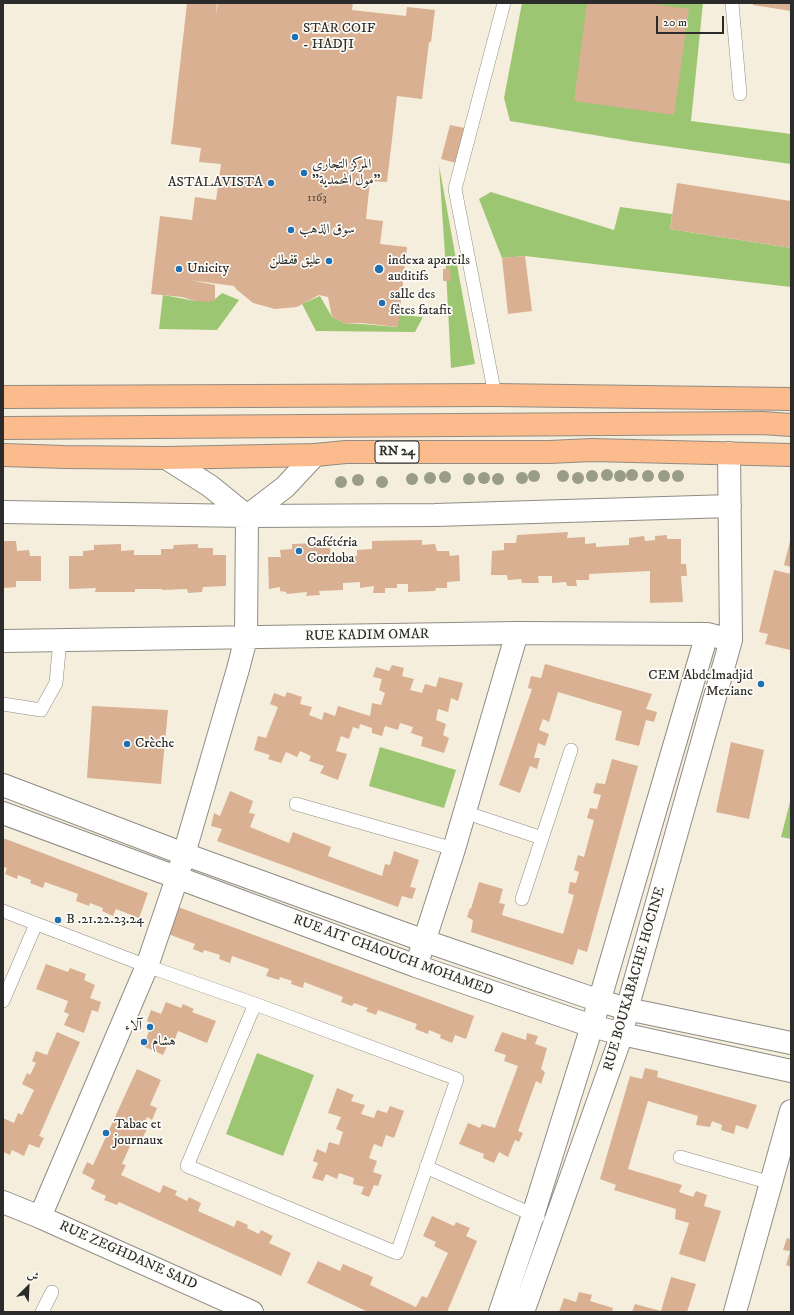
<!DOCTYPE html>
<html>
<head>
<meta charset="utf-8">
<style>
	body { margin:0 }
	#map { position:relative; width:794px; height:1315px; overflow:hidden; background:#f6eedd; font-family:"IM FELL DW Pica",Amiri,serif }
	canvas { display:block }
	.frame { position:absolute; inset:0; border:4px solid #2b2b2b; pointer-events:none }
	.north { position:absolute; left:8px; top:1267px; width:40px; height:40px; -webkit-text-stroke:3px #fdfcf7; paint-order:stroke; rotate:24deg; font-size:11px; font-weight:700; line-height:16px; text-align:center; color:#2b2b2b }
	.north::after { content:''; display:block; margin:auto; width:14px; height:18px; background:#2b2b2b; clip-path:polygon(50% 0,100% 100%,50% 72%,0 100%) }
	.scale { position:absolute; left:656px; top:16px; width:68px; height:18px; box-sizing:border-box; border:2px solid #2b2b2b; border-top:0; padding-left:5px; font-size:12px; line-height:14px; white-space:nowrap; color:#2b2b2b; -webkit-text-stroke:3px #fdfcf7; paint-order:stroke }
</style>
</head>
<body>
<div id="map">
<canvas width="794" height="1315"></canvas>
<div class="frame"></div>
<div class="north">ش</div>
<div class="scale">20 m</div>
</div>
<script>
const c = document.querySelector('canvas').getContext('2d');
c.lineJoin = 'round';
function fillPath(path, color) {
  c.fillStyle = color;
  c.fill(path, 'evenodd');
}
function poly(rows) {
  const path = new Path2D();
  for (const r of rows) {
    path.moveTo(r[0], r[1]);
    for (let i = 2; i < r.length; i += 2) path.lineTo(r[i], r[i + 1]);
  }
  return path;
}
function strokePath(path, color, width, dash) {
  c.strokeStyle = color;
  c.lineWidth = width;
  c.lineCap = dash ? 'butt' : 'round';
  c.setLineDash(dash || []);
  c.stroke(path);
}
function write(font, color, halo, rows, align = 'center') {
  c.font = font + ' "IM FELL DW Pica",Amiri,serif';
  c.lineWidth = 3.5;
  c.setLineDash([]);
  c.textBaseline = 'middle';
  c.strokeStyle = halo;
  c.fillStyle = color;
  for (const [text, x, y, turn = 0] of rows) {
    c.save();
    c.translate(x, y);
    c.rotate((+turn || 0) * Math.PI / 180);
    c.textAlign = isNaN(turn) ? turn : align;
    if (halo) c.strokeText(text, 0, 0);
    c.fillText(text, 0, 0);
    c.restore();
  }
}
const green = poly([
	[522,3,703,3,691,121,791,134,791,164,636,142,510,121,504,98],
	[439,165,475,364,451,368,446,270],
	[491,192,614,230,620,207,672,214,670,229,791,248,791,287,525,256,502,258,479,199],
	[222,293,239,300,217,330,159,329,163,295,195,301,214,300],
	[320,296,332,317,346,324,361,324,397,327,399,315,423,317,415,332,316,331,302,304],
	[380,747,456,770,444,808,369,786],
	[791,798,791,839,781,837],
	[257,1053,314,1075,283,1156,226,1134]
]);
const building = poly([
	[187,3,217,3,216,14,218,3,353,3,352,10,406,16,407,7,435,10,431,42,429,42,422,99,397,96,387,182,370,181,366,219,383,221,380,244,407,247,398,327,361,323,346,324,332,317,328,297,319,295,297,307,275,309,253,303,236,289,234,286,190,280,215,285,215,300,208,302,195,301,182,297,151,294,160,216,192,220,195,197,216,200,221,164,199,162,201,148,171,144],
	[587,3,646,3,689,9,674,115,574,101],
	[753,3,791,3,791,11,753,5],
	[450,125,465,128,456,163,441,159],
	[677,183,791,201,791,248,670,229],
	[525,256,532,311,508,314,502,258],
	[450,268,451,281,443,281,443,269],
	[568,532,567,538,585,537,585,544,596,543,596,547,629,545,629,538,644,536,645,541,655,540,655,536,667,535,667,539,681,539,681,564,686,564,687,576,681,576,683,602,650,603,650,571,589,574,589,580,576,580,577,586,567,586,566,582,552,583,552,576,538,576,539,583,522,583,521,579,508,580,507,575,491,575,492,551,504,550,504,543,516,543,517,535],
	[422,540,422,545,435,544,437,551,449,551,450,556,459,555,460,581,447,582,447,588,436,588,435,591,408,592,408,584,397,584,397,588,385,588,385,593,373,593,374,586,360,588,360,582,343,583,343,590,319,591,320,595,306,596,307,592,287,594,286,592,280,591,280,587,269,589,268,557,281,557,280,550,292,549,292,544,317,543,317,548,330,548,331,557,357,556,357,550,372,549,372,541],
	[3,541,16,541,17,551,29,550,30,556,41,556,41,581,16,581,16,587,3,588],
	[790,541,791,541,791,567,784,565],
	[121,544,121,551,134,550,134,555,161,555,161,549,173,549,174,545,198,544,198,548,213,548,213,555,226,555,226,586,203,587,202,592,188,593,187,589,162,590,162,589,135,589,135,592,95,592,96,588,69,589,69,556,83,556,83,551,94,550,94,545],
	[774,570,791,574,791,646,790,650,765,644,768,634,759,632],
	[545,664,652,694,646,709,657,712,654,722,646,720,639,746,615,740,622,711,558,692,549,722,543,719,539,730,549,734,545,746,538,743,534,758,540,758,537,769,530,766,520,793,499,785,532,689,528,688,531,676,541,678],
	[392,665,404,668,402,676,414,679,410,690,422,693,425,684,436,687,439,677,463,683,458,701,451,698,448,712,438,709,436,720,446,724,443,735,449,738,444,753,421,746,423,737,411,733,413,727,400,723,398,730,385,726,382,736,372,733,372,728,360,724,359,729,353,727,349,739,341,736,336,751,347,754,338,780,320,773,324,766,309,761,311,756,300,751,297,757,286,752,281,763,268,759,270,755,254,750,258,736,266,738,278,707,270,704,274,693,285,697,287,692,302,697,300,704,312,707,309,715,322,720,324,712,335,716,338,706,370,716,372,703,381,705,385,693,379,690,382,679,373,677,376,667,389,671],
	[92,706,168,710,161,784,87,778],
	[731,742,764,750,749,819,716,812],
	[612,759,638,766,587,952,578,949,573,965,471,932,473,920,467,917,470,908,471,909,479,882,503,889,499,903,505,904,502,915,563,934,574,895,568,893,570,882,576,883,579,872,574,870,578,855,584,857,594,820,587,818,590,808,597,809,601,795,593,793,596,783,605,784],
	[230,791,253,801,249,813,255,814,250,827,289,843,293,832,331,847,328,856,382,876,385,864,390,865,394,851,419,860,410,887,416,888,412,899,402,896,398,907,217,841,222,829,211,826,214,813,220,816],
	[3,838,148,893,139,918,116,909,113,916,102,911,103,908,90,903,89,906,76,901,78,894,45,882,43,888,30,883,31,880,18,875,17,879,5,874,7,868,3,867],
	[178,907,474,1016,466,1039,455,1035,452,1043,440,1038,441,1035,429,1030,428,1034,415,1029,417,1024,378,1010,376,1015,366,1011,368,1008,354,1003,352,1006,341,1002,343,997,304,982,303,988,291,984,292,981,280,977,279,980,266,976,269,969,232,956,230,963,219,959,220,955,204,950,203,953,193,949,195,944,168,934],
	[46,964,68,972,70,968,86,974,84,980,95,985,90,998,101,1002,98,1012,92,1010,84,1033,64,1025,69,1014,64,1012,68,1001,36,989],
	[166,1002,181,1008,183,1004,194,1009,192,1012,216,1021,207,1043,178,1031,173,1044,169,1042,163,1055,143,1046,152,1024,147,1021,151,1010,161,1014],
	[57,1032,80,1042,39,1136,44,1138,39,1148,29,1144,24,1156,12,1150,10,1155,3,1152,3,1118,14,1123,18,1113,22,1115,34,1090,22,1084,27,1073,30,1075,36,1063,32,1061,36,1051,47,1055],
	[502,1032,526,1040,527,1033,538,1036,535,1044,547,1048,541,1069,545,1072,541,1084,536,1081,518,1131,523,1133,519,1142,515,1140,508,1157,499,1152,494,1163,483,1158,484,1154,459,1144,468,1123,480,1128,482,1124,495,1128,518,1066,504,1061,506,1055,494,1051],
	[645,1068,658,1071,657,1077,757,1105,748,1129,736,1125,734,1134,721,1130,722,1125,712,1121,710,1127,696,1125,698,1116,648,1101,628,1169,682,1185,679,1192,693,1197,696,1191,707,1195,704,1206,721,1211,705,1262,679,1254,689,1223,675,1219,676,1209,614,1190,616,1185,600,1179,630,1076,642,1079],
	[137,1069,161,1080,150,1105,157,1108,152,1120,147,1117,143,1127,147,1129,141,1141,134,1137,122,1164,126,1165,121,1175,160,1193,163,1185,177,1191,175,1195,187,1201,189,1197,201,1203,198,1211,234,1227,237,1220,248,1225,247,1228,259,1234,261,1230,273,1236,269,1243,291,1253,281,1276,119,1202,117,1205,104,1200,106,1196,91,1189,95,1180,82,1173,87,1162,93,1165],
	[337,1088,354,1095,351,1101,365,1105,361,1114,374,1118,377,1110,387,1113,390,1106,404,1111,394,1138,386,1135,382,1147,374,1144,369,1158,377,1161,373,1172,382,1175,378,1186,374,1185,369,1197,361,1194,364,1187,353,1184,354,1178,339,1173,337,1179,326,1174,323,1181,312,1178,318,1163,313,1161,317,1149,326,1153,329,1142,339,1145,343,1132,336,1129,341,1117,328,1113],
	[432,1216,454,1226,456,1222,470,1228,466,1236,477,1241,447,1312,368,1312,307,1283,318,1261,340,1271,343,1264,373,1277,370,1285,416,1307,422,1296,427,1298,448,1253,434,1246,436,1242,423,1236],
	[787,1238,791,1239,791,1267,786,1265,790,1251,783,1250],
	[671,1277,696,1284,687,1312,632,1312,635,1304,661,1311],
	[579,1292,592,1295,590,1301,613,1308,612,1312,559,1312,564,1298,576,1302]
]);
const service = poly([
	[732,3,740,94],
	[495,395,455,189,504,3],
	[3,704,41,710,56,683,60,640],
	[296,804,454,849],
	[464,812,542,838],
	[522,899,571,750],
	[3,911,147,966,255,1004,457,1079,397,1253,187,1166,255,1004],
	[3,1001,36,924],
	[680,1157,771,1183],
	[426,1167,538,1217],
	[42,1312,52,1292]
]);
const minor = poly([
	[166,458,210,486,247,516],
	[3,512,247,516,435,515,730,506],
	[247,516,285,487,315,455],
	[3,641,517,633,707,634,731,640],
	[3,785,184,854,425,941,600,1001,627,1009,791,1043],
	[3,813,416,966,592,1026,622,1034,791,1071],
	[420,954,454,849,517,633],
	[3,1202,40,1217,252,1312],
	[40,1217,147,966,177,878,238,669,246,638,247,516],
	[500,1312,533,1215,592,1026,707,634],
	[523,1312,622,1034,627,1009,731,640,729,453],
	[735,1312,791,1111]
]);
const primary = poly([
	[3,397,495,395,791,399],
	[3,428,762,423,791,425],
	[3,455,65,457,166,458,315,455,346,452,549,452,592,450,791,455]
]);
const trees = [
	[607,475],
	[632,475],
	[534,476],
	[563,476],
	[592,476],
	[620,476],
	[648,476],
	[664,476],
	[678,476],
	[445,477],
	[430,478],
	[484,478],
	[522,478],
	[578,478],
	[412,479],
	[469,479],
	[498,479],
	[358,480],
	[341,482],
	[382,482]
];
const markers = [
	[295,37,4,"#1f6fb2"],
	[304,173,4,"#1f6fb2"],
	[271,183,4,"#1f6fb2"],
	[291,230,4,"#1f6fb2"],
	[329,261,4,"#1f6fb2"],
	[179,269,4,"#1f6fb2"],
	[379,269,5,"#1f6fb2"],
	[382,303,4,"#1f6fb2"],
	[299,551,4,"#1f6fb2"],
	[761,684,4,"#1f6fb2"],
	[127,744,4,"#1f6fb2"],
	[58,920,4,"#1f6fb2"],
	[150,1027,4,"#1f6fb2"],
	[144,1042,4,"#1f6fb2"],
	[106,1133,4,"#1f6fb2"]
];
const numberNames = [
	["1163",317,199]
];
const shields = [
	[397,452,44]
];
const shieldNames = [
	["RN 24",397,452]
];
const poiNames = [
	["STAR COIF",303,29],
	["- HADJI",303,45],
	["المركز التجاري",312,165],
	["\"مول المحمدية\"",312,181],
	["ASTALAVISTA",263,183,"right"],
	["سوق الذهب",299,230],
	["عليق قفطلن",321,261,"right"],
	["indexa apareils",388,261],
	["auditifs",388,277],
	["Unicity",187,269],
	["salle des",390,295],
	["fêtes fatafit",390,311],
	["Cafétéria",307,543],
	["Cordoba",307,559],
	["CEM Abdelmadjid",753,676,"right"],
	["Meziane",753,692,"right"],
	["Crèche",135,744],
	["B .21.22.23.24",66,920],
	["آلاء",142,1027,"right"],
	["هشام",152,1042],
	["Tabac et",114,1125],
	["journaux",114,1141]
];
const streetNames = [
	["RUE KADIM OMAR",367,636,-1],
	["RUE AIT CHAOUCH MOHAMED",393,956,20],
	["RUE BOUKABACHE HOCINE",635,979,-74],
	["RUE ZEGHDANE SAID",128,1256,24]
];
fillPath(green, '#9cc672');
fillPath(building, '#d9b091');
strokePath(service, '#908c84', 14);
strokePath(minor, '#908c84', 24);
strokePath(primary, '#908c84', 24);
strokePath(service, '#fff', 13);
strokePath(minor, '#fff', 22);
strokePath(primary, '#fbbb8d', 22);
c.fillStyle = '#999d87';
for (const [x, y] of trees) {
  c.beginPath();
  c.arc(x, y, 6, 0, 2 * Math.PI);
  c.fill();
}
for (const [x, y, r, color] of markers) {
  const dot = new Path2D();
  dot.arc(x, y, r, 0, 2 * Math.PI);
  c.fillStyle = color;
  c.fill(dot);
  strokePath(dot, '#fdfcf7', 1.5);
}
write('12px', '#564c44', null, numberNames);
for (const [x, y, w] of shields) {
  const box = new Path2D();
  box.roundRect(x - w / 2, y - 11, w, 22, 3);
  c.fillStyle = '#fdfcf7';
  c.fill(box);
  strokePath(box, '#2b2b2b', 1);
}
write('bold 13px', '#2b2b2b', null, shieldNames);
write('14px', '#2b2b2b', '#fdfcf7', poiNames, 'left');
write('14px', '#2b2b2b', '#fdfcf7', streetNames);
</script>
</body>
</html>
